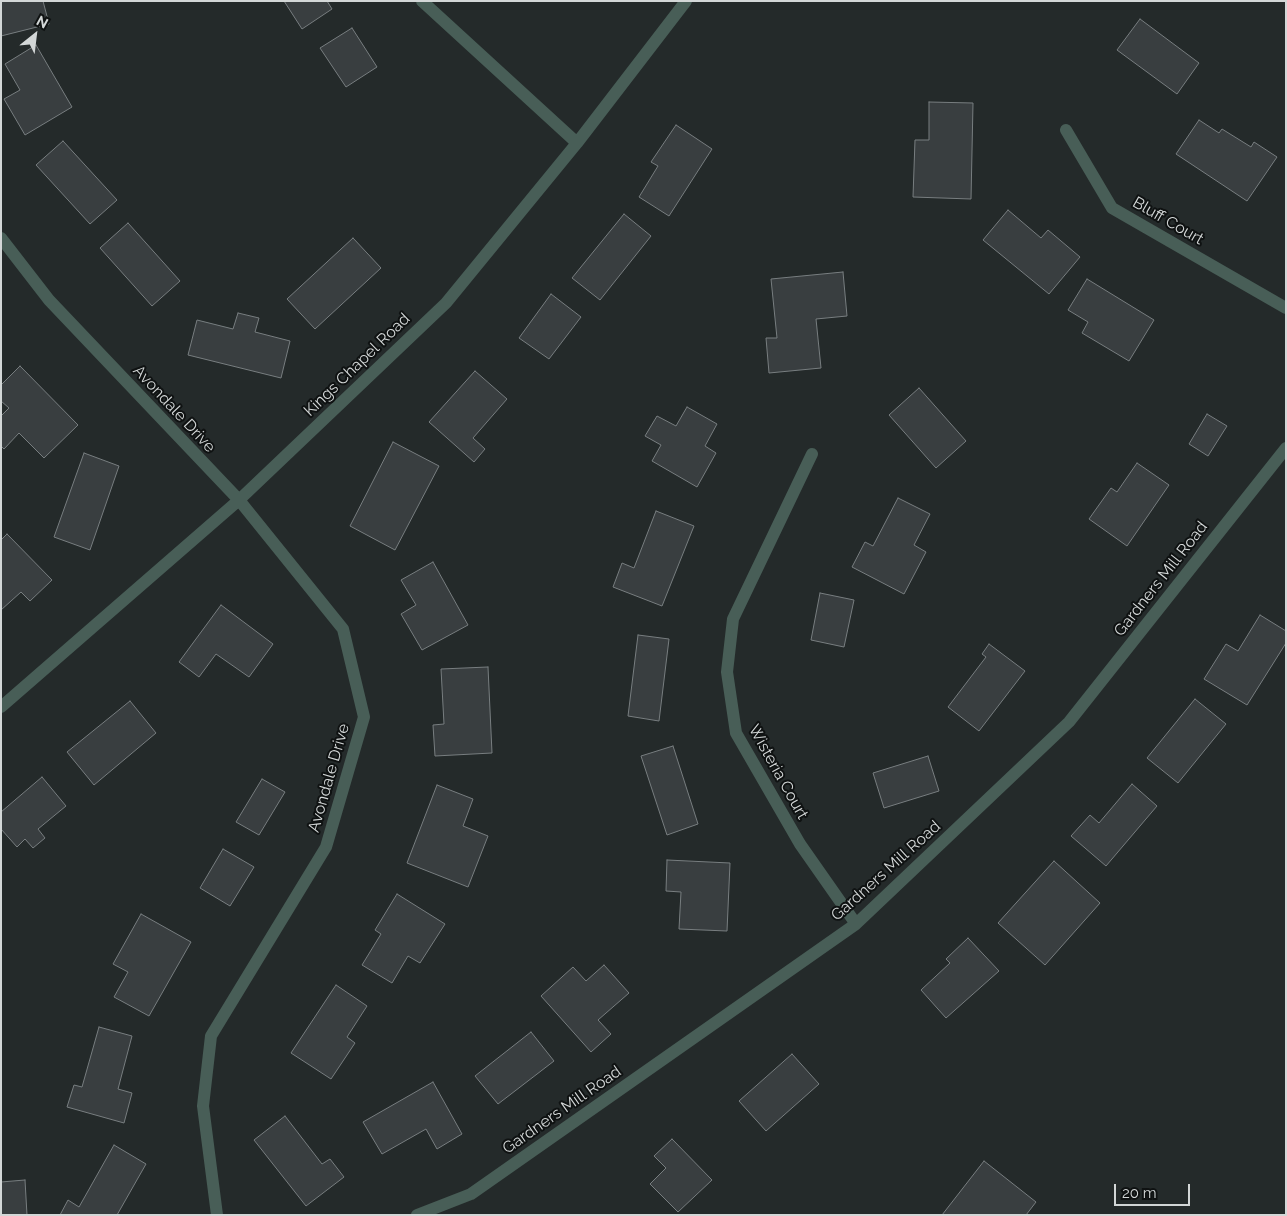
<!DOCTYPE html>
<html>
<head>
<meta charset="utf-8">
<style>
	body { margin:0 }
	#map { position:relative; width:1287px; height:1216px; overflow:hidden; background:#242a2a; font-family:Raleway,sans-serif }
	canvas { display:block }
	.frame { position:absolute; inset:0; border:2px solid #d3d7d7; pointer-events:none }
	.north { position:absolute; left:10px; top:10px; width:50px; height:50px; -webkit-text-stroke:4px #0f1212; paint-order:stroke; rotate:29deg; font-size:14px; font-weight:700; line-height:20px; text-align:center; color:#d3d7d7 }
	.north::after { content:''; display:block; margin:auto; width:18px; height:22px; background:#d3d7d7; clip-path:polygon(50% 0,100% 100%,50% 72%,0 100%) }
	.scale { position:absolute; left:1114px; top:1184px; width:76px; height:22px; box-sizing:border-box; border:2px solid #d3d7d7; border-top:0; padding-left:6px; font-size:15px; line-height:18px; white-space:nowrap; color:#d3d7d7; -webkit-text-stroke:4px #0f1212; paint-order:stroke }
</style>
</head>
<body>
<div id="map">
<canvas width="1287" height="1216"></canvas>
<div class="frame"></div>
<div class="north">N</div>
<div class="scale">20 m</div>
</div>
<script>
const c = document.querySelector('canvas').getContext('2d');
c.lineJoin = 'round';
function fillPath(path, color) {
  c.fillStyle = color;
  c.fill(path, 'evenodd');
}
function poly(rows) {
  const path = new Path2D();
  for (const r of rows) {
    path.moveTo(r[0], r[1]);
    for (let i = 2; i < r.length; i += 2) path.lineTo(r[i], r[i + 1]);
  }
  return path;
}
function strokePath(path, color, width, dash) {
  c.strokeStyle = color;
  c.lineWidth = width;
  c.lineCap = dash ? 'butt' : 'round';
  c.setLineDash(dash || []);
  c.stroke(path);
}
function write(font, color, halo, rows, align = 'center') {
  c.font = font + ' Raleway,sans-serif';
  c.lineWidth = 4;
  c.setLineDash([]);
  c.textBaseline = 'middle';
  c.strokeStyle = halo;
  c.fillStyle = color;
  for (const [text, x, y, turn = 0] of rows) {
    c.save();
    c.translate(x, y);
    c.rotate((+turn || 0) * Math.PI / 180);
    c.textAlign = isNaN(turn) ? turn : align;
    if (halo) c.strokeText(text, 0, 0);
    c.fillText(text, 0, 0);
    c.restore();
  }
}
const building = poly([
	[1,1,43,1,49,24,1,36,1,1],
	[284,1,327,1,332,9,302,29,284,1],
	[1140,19,1199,63,1177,94,1117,50,1140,19],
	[352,28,377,67,346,87,320,48,352,28],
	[36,45,72,107,25,135,4,99,20,90,5,64,36,45],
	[929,102,973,103,971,199,913,197,915,140,929,140,929,102],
	[1199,120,1219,133,1222,129,1251,147,1254,142,1277,157,1247,201,1176,154,1199,120],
	[676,125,712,149,669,216,639,197,658,166,651,162,676,125],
	[63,141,117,200,90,224,36,165,63,141],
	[1008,210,1041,238,1048,230,1080,257,1049,294,983,240,1008,210],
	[624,214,651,236,600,300,572,278,624,214],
	[128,223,180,281,152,306,100,248,128,223],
	[353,238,381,268,315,329,287,299,353,238],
	[843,272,847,316,816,319,821,368,769,373,766,338,777,338,771,279,843,272],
	[1087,279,1154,320,1129,361,1082,333,1088,322,1068,310,1087,279],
	[551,294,581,317,549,359,519,338,551,294],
	[238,313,259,318,255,332,290,341,281,378,188,355,197,320,233,329,238,313],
	[20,366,78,425,44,458,19,433,4,449,1,446,1,416,9,408,1,401,1,385,20,366],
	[475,371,507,399,473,438,485,449,474,462,429,422,475,371],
	[919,388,966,441,936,468,889,415,919,388],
	[687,407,717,424,705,446,716,453,697,487,652,461,661,445,645,436,657,416,676,426,687,407],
	[1207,414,1227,426,1208,456,1189,444,1207,414],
	[393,442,439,466,395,550,350,526,393,442],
	[84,453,119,466,90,550,54,537,84,453],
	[1137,463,1169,485,1127,546,1089,519,1111,488,1117,492,1137,463],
	[898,498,930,514,914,545,926,552,904,594,852,567,865,542,873,546,898,498],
	[656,511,694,526,662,606,613,587,622,563,634,568,656,511],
	[7,534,52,580,30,601,21,592,1,610,1,540,7,534],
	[433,562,468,625,422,650,401,614,416,605,401,580,433,562],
	[820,593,854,600,844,647,811,640,820,593],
	[221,605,273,644,249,677,216,654,199,677,179,662,221,605],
	[1260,615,1286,631,1286,643,1247,705,1204,679,1226,644,1238,651,1260,615],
	[638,635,669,639,659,721,628,716,638,635],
	[989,644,1025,671,979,731,948,707,986,657,982,654,989,644],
	[488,667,492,753,435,756,433,725,444,724,441,669,488,667],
	[1195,699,1226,724,1178,783,1147,758,1195,699],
	[130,701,156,733,94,785,67,752,130,701],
	[673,746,698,824,667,835,641,756,673,746],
	[928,756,939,791,884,808,873,773,928,756],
	[42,777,66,806,38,829,45,838,33,848,25,839,17,847,1,829,1,812,42,777],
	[262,779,285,792,259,835,236,822,262,779],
	[1132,784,1157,806,1106,866,1071,836,1090,815,1099,823,1132,784],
	[437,785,473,799,463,826,488,836,468,887,407,863,437,785],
	[223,849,254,867,230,906,200,888,223,849],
	[667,860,730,863,727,931,679,929,681,892,666,891,667,860],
	[1054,861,1100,903,1045,965,998,923,1054,861],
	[397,894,445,924,420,963,408,956,392,983,362,965,381,934,375,930,397,894],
	[141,914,191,942,149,1016,114,997,128,972,113,964,141,914],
	[968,938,999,971,946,1018,921,990,950,963,946,959,968,938],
	[604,965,629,993,598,1020,611,1034,591,1052,541,996,573,967,586,981,604,965],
	[336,985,367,1006,347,1037,355,1043,331,1079,291,1053,336,985],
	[99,1027,132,1036,118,1089,132,1093,124,1123,67,1107,74,1085,82,1087,99,1027],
	[531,1032,554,1061,498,1104,475,1076,531,1032],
	[792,1054,819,1084,766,1131,739,1101,792,1054],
	[433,1082,462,1134,437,1149,426,1129,382,1154,363,1122,433,1082],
	[285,1116,322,1164,330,1159,344,1177,306,1206,254,1140,285,1116],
	[672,1139,712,1180,678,1212,650,1184,666,1168,654,1156,672,1139],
	[114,1145,146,1164,117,1215,60,1215,68,1200,79,1207,114,1145],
	[984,1161,1036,1202,1026,1215,942,1215,984,1161],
	[25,1180,27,1215,1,1215,1,1182,25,1180]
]);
const minor = poly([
	[422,1,577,143],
	[1066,130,1112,208,1286,308],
	[1,238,49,300,239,500,343,629,364,717,326,847,211,1036,203,1106,217,1215],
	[812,454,733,619,727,672,736,733,800,844,856,924],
	[1,707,239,500,446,303,577,143,686,1],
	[417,1215,471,1194,856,924,1069,722,1286,448]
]);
const streetNames = [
	["Bluff Court",1168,221,30],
	["Kings Chapel Road",357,365,-44],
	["Avondale Drive",174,409,47],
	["Gardners Mill Road",1161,579,-52],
	["Wisteria Court",778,772,61],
	["Avondale Drive",329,778,-74],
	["Gardners Mill Road",886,871,-42],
	["Gardners Mill Road",562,1110,-35]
];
fillPath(building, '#393e40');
strokePath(building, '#787e80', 1);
strokePath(minor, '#485e57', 12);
write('16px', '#d3d7d7', '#0f1212', streetNames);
</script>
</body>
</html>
